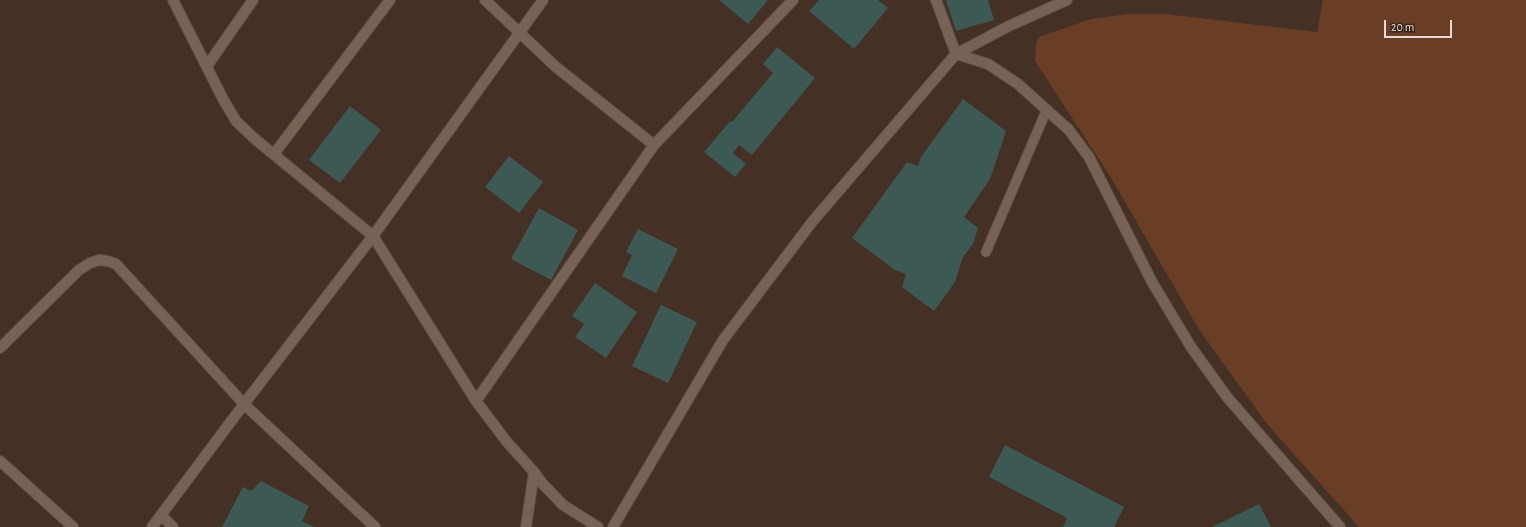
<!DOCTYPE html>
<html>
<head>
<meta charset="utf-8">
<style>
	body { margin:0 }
	#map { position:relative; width:1526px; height:527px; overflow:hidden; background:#443025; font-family:"Alegreya Sans",sans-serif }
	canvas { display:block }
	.scale { position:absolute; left:1384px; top:20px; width:68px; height:18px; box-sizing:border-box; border:2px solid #e7dad3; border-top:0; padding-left:5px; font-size:12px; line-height:14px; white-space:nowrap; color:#e7dad3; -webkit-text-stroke:3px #39261b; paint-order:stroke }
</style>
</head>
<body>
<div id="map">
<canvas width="1526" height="527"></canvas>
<div class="scale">20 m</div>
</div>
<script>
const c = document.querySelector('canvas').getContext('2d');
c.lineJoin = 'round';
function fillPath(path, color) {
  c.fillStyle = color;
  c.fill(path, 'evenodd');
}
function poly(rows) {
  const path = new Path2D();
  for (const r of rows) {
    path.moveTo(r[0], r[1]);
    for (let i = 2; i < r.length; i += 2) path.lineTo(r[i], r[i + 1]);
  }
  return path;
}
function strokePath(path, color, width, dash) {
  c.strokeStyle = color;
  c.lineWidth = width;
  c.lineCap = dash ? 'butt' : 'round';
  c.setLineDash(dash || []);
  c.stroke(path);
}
const green = poly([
	[1323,0,1526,0,1526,527,1359,527,1267,424,1198,328,1110,176,1035,61,1036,43,1039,37,1091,19,1128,14,1165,14,1317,32]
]);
const building = poly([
	[719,0,768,0,748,24],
	[819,0,878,0,888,8,854,49,809,11],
	[946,0,988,0,994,20,956,31],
	[777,47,815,78,752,155,739,145,733,153,746,164,735,177,704,152,730,121,732,122,773,73,763,64],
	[963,99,1006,131,990,179,964,217,978,228,973,244,963,257,955,282,934,311,902,287,906,274,895,270,852,238,907,162,918,166,921,157],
	[350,106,381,130,340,183,309,160],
	[509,156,543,182,519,213,485,187],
	[539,208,578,230,551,280,511,259],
	[638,229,678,249,656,293,622,276,632,255,626,252],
	[595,283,637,312,606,358,575,337,584,324,572,316],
	[661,305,697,322,668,383,632,366],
	[1005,445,1124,507,1114,527,1063,527,1067,518,989,477],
	[261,481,309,506,302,521,314,527,222,527,243,487,251,491],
	[1259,504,1271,527,1212,527]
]);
const service = poly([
	[986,252,1047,109]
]);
const minor = poly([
	[173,0,223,99,236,121,255,139,373,236,476,401,507,442,534,472,542,483,563,505,598,527],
	[485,0,556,67,654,145],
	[936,0,956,54,988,64,1018,84,1069,130,1089,157,1152,282,1191,347,1227,397,1340,527],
	[207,66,253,0],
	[274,154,390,0],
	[0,348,79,270,90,263,99,260,108,261,116,264,244,404,375,527],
	[476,401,654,145,793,0],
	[0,461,73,527],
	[161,515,173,527],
	[152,527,244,404,373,236,543,0],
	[526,527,534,472],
	[613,527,723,340,812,222,956,54,1009,26,1067,0]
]);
fillPath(green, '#6a3e24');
fillPath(building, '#3d5954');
strokePath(service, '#5f4e44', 11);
strokePath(minor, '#5f4e44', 12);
strokePath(service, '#786256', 9);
strokePath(minor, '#786256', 10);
</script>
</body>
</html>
